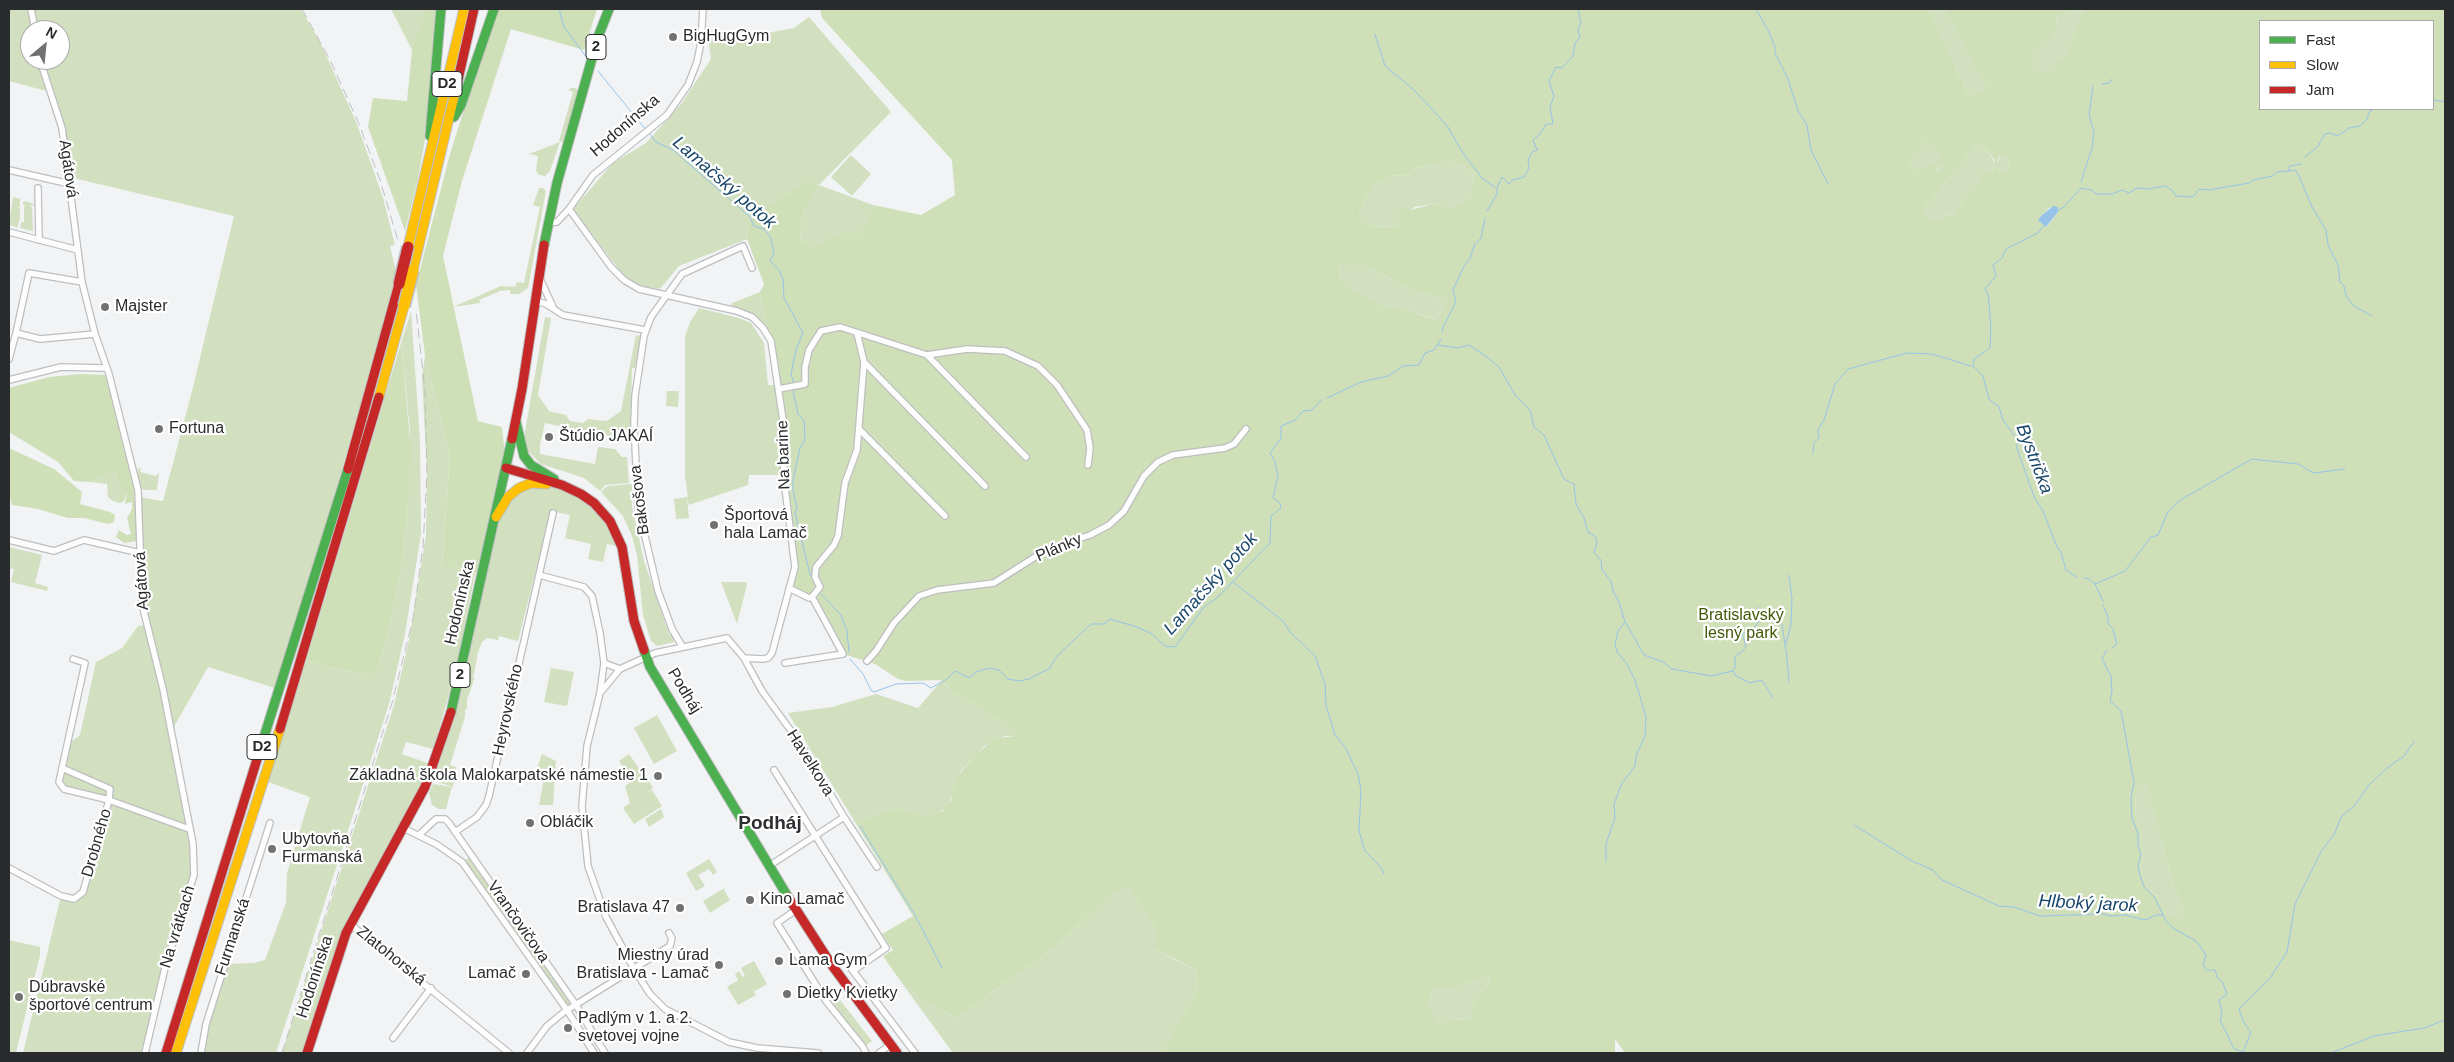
<!DOCTYPE html>
<html>
<head>
<meta charset="utf-8">
<style>
	body { margin:0 }
	#map { position:relative; width:2454px; height:1062px; overflow:hidden; background:#f1f3f5; font-family:Arial,sans-serif }
	canvas { display:block }
	.frame { position:absolute; inset:0; border:10px solid #2a2b2c; pointer-events:none }
	.legend { position:absolute; left:2259px; top:20px; width:175px; height:90px; box-sizing:border-box; background:#fff; border:1px solid #aaaaab; margin:0; padding:6px 9px; list-style:none; font-size:15px; color:#2a2b2c }
	.legend li { display:flex; align-items:center; gap:10px; height:25px }
	.legend b { width:25px; border:1px solid #aaaaab }
	.north { position:absolute; left:20px; top:20px; width:50px; height:50px; box-sizing:border-box; background:#fff; border:1px solid #aaaaab; border-radius:50%; rotate:28deg; font-size:14px; font-weight:700; line-height:20px; text-align:center; color:#2a2b2c }
	.north::after { content:''; display:block; margin:auto; width:18px; height:22px; background:#707172; clip-path:polygon(50% 0,100% 100%,50% 72%,0 100%) }
</style>
</head>
<body>
<div id="map">
<canvas width="2454" height="1062"></canvas>
<div class="frame"></div>
<ul class="legend">
<li><b style="height:6px;background:#4caf50"></b>Fast</li>
<li><b style="height:6px;background:#ffc107"></b>Slow</li>
<li><b style="height:6px;background:#c62828"></b>Jam</li>
</ul>
<div class="north">N</div>
</div>
<script>
const c = document.querySelector('canvas').getContext('2d');
c.lineJoin = 'round';
function fillPath(path, color) {
  c.fillStyle = color;
  c.fill(path, 'evenodd');
}
function poly(rows) {
  const path = new Path2D();
  for (const r of rows) {
    path.moveTo(r[0], r[1]);
    for (let i = 2; i < r.length; i += 2) path.lineTo(r[i], r[i + 1]);
  }
  return path;
}
function strokePath(path, color, width, dash) {
  c.strokeStyle = color;
  c.lineWidth = width;
  c.lineCap = dash ? 'butt' : 'round';
  c.setLineDash(dash || []);
  c.stroke(path);
}
function write(font, color, halo, rows, align = 'center') {
  c.font = font + ' Arial,sans-serif';
  c.lineWidth = 4.5;
  c.setLineDash([]);
  c.textBaseline = 'middle';
  c.strokeStyle = halo;
  c.fillStyle = color;
  for (const [text, x, y, turn = 0] of rows) {
    c.save();
    c.translate(x, y);
    c.rotate((+turn || 0) * Math.PI / 180);
    c.textAlign = isNaN(turn) ? turn : align;
    if (halo) c.strokeText(text, 0, 0);
    c.fillText(text, 0, 0);
    c.restore();
  }
}
const green = poly([
	[9,9,301,9,321,44,357,124,383,198,395,245,390,246,396,272,392,295,334,496,275,688,208,667,171,732,189,829,194,875,165,968,145,1053,23,1053,61,896,74,899,83,892,109,800,64,789,59,782,67,745,80,735,96,662,122,648,138,626,146,625,139,497,163,501,193,387,234,216,69,177,62,128,50,92,9,81],
	[30,30,60,30,60,60,30,60],
	[391,9,425,10,412,50],
	[1929,9,1944,9,1989,88,1969,96],
	[2076,9,2085,9,2072,44,2067,53,2044,76,2033,66,2031,58,2034,52,2056,26,2057,17],
	[809,17,891,112,819,185,873,205,861,234,837,234,812,247,800,239,802,214,819,186,807,180,748,220,747,239,679,266,660,289,643,286,626,279,573,209,613,163,646,143,681,104,711,59,707,30,767,33,794,28],
	[571,88,576,88,578,92,563,142,559,141,573,92,568,90],
	[1927,141,1940,155,1944,166,1940,172,1934,164,1918,174,1909,162],
	[560,142,550,171,545,176,539,175,536,171,538,156,529,154],
	[1978,143,1989,152,1994,162,1998,161,2000,155,2005,157,2009,162,2008,170,2004,173,1995,167,1954,216,1945,215,1939,222,1928,218,1924,210,1927,205],
	[851,155,871,174,852,196,831,177],
	[1453,161,1470,170,1474,179,1470,198,1451,208,1433,204,1415,207,1410,210,1400,225,1390,227,1374,226,1362,220,1359,212,1373,187,1389,176,1407,175,1416,168],
	[539,188,543,188,546,191,528,288,519,294,510,294,510,290,500,291,479,300,480,303,453,307,501,286,515,287,517,282,524,283,540,207,533,205],
	[13,197,20,199,20,207,17,208,20,208,20,219,16,230,16,227,9,225],
	[26,201,36,205,29,206,32,207,33,231,20,228,21,222,24,222,24,207,26,206,23,205,23,202],
	[1340,265,1360,265,1384,275,1412,291,1448,299,1439,321,1402,308,1381,305,1349,288,1339,275],
	[760,292,767,328,751,315,731,306,732,303],
	[699,308,739,318,751,323,764,343,768,385,775,385,781,424,781,475,749,475,748,485,689,505,687,498,689,518,676,519,674,499,688,497,685,476,685,337,690,322],
	[411,311,420,440,421,534,405,634,389,704,276,1053,204,1053,209,1024,227,964,254,963,265,960,286,903,287,873,310,797,268,782,306,661,342,670,376,675,378,668,389,629,402,564,407,519,410,431,401,343],
	[545,317,551,318,538,395,549,411,566,415,570,421,583,423,588,419,607,421,621,411,636,335,641,336,635,368,632,368,630,440,545,423,540,445,540,454,595,464,598,447,615,449,622,457,627,457,629,483,605,485,600,491,584,478,541,464,527,450,524,437],
	[425,355,450,456,442,565,456,566,475,574,455,674,433,749,406,742,402,754,433,765,495,519,519,488,562,485,594,503,622,547,607,544,603,562,588,559,591,544,565,538,570,515,551,511,518,641,499,636,498,640,487,638,482,642,478,652,474,675,472,675,474,677,473,683,467,700,467,710,465,709,465,717,450,765,456,767,453,787,428,779,360,903,307,1053,282,1053,394,705,410,635,426,535,427,473,422,377],
	[667,391,679,391,678,407,666,406],
	[139,468,141,469,140,472,156,476,159,473,157,490,144,490,139,487,136,473],
	[115,472,122,489,127,493,124,501,120,503,113,501,108,497,107,484,90,482],
	[632,484,632,506,644,561,669,634,675,636,674,642,657,646,651,641,643,615,637,555,632,536,623,516,601,492,607,486],
	[9,547,42,555,35,583,48,587,47,591,11,582,14,569,9,568],
	[721,582,746,582,747,585,737,624],
	[551,668,574,672,567,706,544,702],
	[942,680,955,694,988,712,1021,737,1005,736,984,746,960,772,948,807,936,814,924,816,913,814,897,808,855,822,788,713,832,707,876,694,918,708],
	[657,715,677,751,654,764,634,728],
	[542,754,556,761,553,805,539,805,544,778,535,774],
	[629,754,642,773,642,775,645,774,653,788,647,793,652,790,662,806,634,824,623,808,630,803,625,786,632,781,619,761],
	[2145,778,2174,887,2184,911,2182,919,2165,913,2159,899,2147,887,2140,869,2143,853,2140,846,2141,835,2135,815,2136,792],
	[433,784,452,787,446,809,439,809,432,805,429,793],
	[661,809,664,817,649,827,645,819],
	[471,856,576,1005,567,1010,462,862],
	[709,859,717,872,713,875,709,869,698,875,705,886,696,891,686,873],
	[1128,886,1155,926,1155,950,1196,970,1198,988,1162,1053,953,1053,904,986,905,985,923,1000,956,1018,1051,950,1115,892],
	[726,887,724,890,730,900,710,913,703,901],
	[9,940,40,947,40,955,16,1053,9,1053],
	[754,961,767,984,755,991,752,988,756,995,738,1005,727,987,738,980,735,974,739,971,743,977,745,976,741,968],
	[1490,976,1488,984,1473,1003,1473,1013,1467,1020,1454,1019,1440,1023,1435,1019,1429,1005,1431,990,1438,987,1457,987],
	[837,996,872,1041,865,1046,831,1001]
]);
const forest = poly([
	[425,9,439,9,426,134,418,179,405,231,368,127,373,98,407,101,412,50],
	[496,9,597,9,584,50,511,29,462,181,443,256,478,421,502,427,506,468,487,560,475,574,456,566,442,566,450,456,425,355,416,285,450,154],
	[820,9,1929,9,1969,96,1988,88,1944,9,2076,9,2057,17,2055,31,2047,41,2034,52,2032,58,2033,66,2044,75,2067,53,2085,9,2445,9,2445,1053,1625,1053,1615,1039,1615,1053,1162,1053,1198,988,1196,970,1177,960,1155,950,1155,926,1128,886,1115,892,1051,950,956,1018,923,1000,905,985,904,986,883,956,893,950,882,934,913,916,855,822,897,808,924,816,943,811,951,801,956,778,977,753,996,738,1019,736,988,712,955,694,942,680,906,681,898,679,875,664,843,654,812,597,789,588,795,567,784,477,788,436,773,342,767,328,760,292,764,284,747,239,748,220,807,180,819,186,802,214,800,239,812,247,837,234,861,234,873,205,921,215,955,195,952,160,822,18],
	[2260,21,2433,21,2433,109,2260,109],
	[1927,141,1940,155,1938,160,1944,166,1939,172,1934,163,1918,173,1909,162],
	[1978,143,1989,152,1996,163,2000,155,2005,157,2009,162,2008,170,2004,173,1995,167,1992,171,1987,170,1954,216,1945,215,1939,221,1928,218,1924,210,1927,205],
	[1453,161,1470,170,1474,179,1470,198,1451,208,1433,204,1410,210,1399,207,1400,225,1390,227,1374,226,1362,220,1359,212,1373,187,1389,176,1407,175,1416,168],
	[2056,207,2058,212,2047,227,2039,221,2041,216,2049,208],
	[1340,265,1360,265,1384,275,1412,291,1448,299,1438,321,1402,308,1381,305,1349,288,1339,275],
	[2145,779,2174,887,2184,911,2182,919,2165,913,2159,899,2147,887,2140,869,2143,853,2140,846,2141,835,2135,815,2136,792],
	[1490,976,1488,984,1473,1003,1473,1013,1467,1020,1453,1019,1440,1023,1435,1019,1429,1005,1431,990,1438,987,1457,987],
	[401,343,411,451,407,519,402,564,389,629,376,675,342,670,306,661],
	[82,374,106,375,134,488,137,541,124,543,116,537,119,530,127,535,131,534,127,518,132,509,132,502,125,504,127,493,122,489,115,472,90,482,74,481,58,462,9,432,9,388,49,377],
	[9,448,54,469,82,492,80,504,110,512,115,515,114,522,108,524,84,518,68,518,38,509,12,505,9,494]
]);
const water = poly([
	[2053,206,2058,207,2058,212,2046,227,2038,220,2041,216]
]);
const stream = poly([
	[559,9,564,27,587,58],
	[1756,9,1769,32,1775,47,1775,53,1788,79,1798,111,1807,125,1811,150,1828,184],
	[1375,34,1385,66,1414,90,1431,108,1448,127,1462,152,1483,179,1495,187],
	[598,71,646,130],
	[2102,84,2109,83,2112,79],
	[2433,100,2445,102],
	[649,133,656,142,673,150,750,217,754,226,764,229,771,238,774,254,770,261,779,270,783,279,784,298,803,333,796,350,791,374,794,384],
	[2304,158,2318,146,2325,134,2330,133,2338,136,2349,128,2360,126,2367,119,2370,111,2375,109],
	[2288,171,2295,170,2299,176,2312,207,2326,230,2328,245,2338,265,2340,282,2344,286,2346,296,2354,306,2372,316],
	[2081,182,2092,148,2094,132,2089,115,2093,86],
	[1487,211,1497,194,1497,188,1502,177,1509,184,1512,180,1524,177,1529,168,1528,160,1532,152,1537,150,1533,140,1540,134,1546,124,1553,124,1550,107,1554,96,1549,81,1556,67,1562,68,1573,56,1575,43,1580,37,1578,29,1581,23,1578,9],
	[2057,211,2064,207,2081,188,2091,190,2097,194,2112,194,2122,190,2129,193,2137,188,2148,189,2165,186,2172,190,2176,196,2193,197,2199,189,2209,190,2249,183,2253,180,2273,176,2277,172,2288,171,2290,166,2301,164],
	[2044,225,2038,233,2006,249,2002,258,1993,265,1996,276,1985,289,1988,294,1991,327,1990,348,1974,359,1973,366,1983,376,1989,399,1999,407,2003,420,2019,442,2016,446,2035,499,2043,511,2057,547,2061,552,2066,570,2077,577],
	[1442,332,1443,327,1456,302,1453,290,1464,266,1470,258,1475,244,1481,238,1485,218],
	[1438,345,1458,348,1469,345,1487,357,1499,367,1515,395,1530,410,1534,427,1544,435,1564,479,1574,484,1576,504,1584,518,1588,532,1596,537,1597,543,1594,553,1601,560,1602,570,1611,581,1613,591,1619,602,1625,622,1618,631,1615,644,1617,652,1627,664,1635,680,1646,717,1645,736,1636,756,1635,766,1622,783,1614,804,1615,818,1606,844,1606,862],
	[793,391,798,414,804,421,805,440,800,448,793,480,793,490,797,508,795,513,810,574,817,587],
	[1327,398,1361,382,1388,376,1403,366,1419,365,1425,353,1434,350,1441,339],
	[1813,453,1814,443,1819,438,1818,430,1824,420,1835,384,1848,369,1907,353,1932,354,1971,366],
	[2084,578,2089,579,2095,584,2103,601],
	[1233,582,1283,621,1291,633,1315,656,1325,684,1326,705,1335,735,1345,747,1358,774,1361,790,1359,831,1365,851,1381,867,1384,874],
	[2095,584,2125,571,2150,538,2158,535,2168,512,2182,499,2252,459,2298,464,2314,473,2345,469],
	[820,593,841,615,847,631,849,652],
	[2103,605,2108,617,2108,624,2113,629,2117,644,2112,648],
	[1626,623,1644,655,1663,662,1672,669,1711,676,1733,671],
	[1782,624,1785,645],
	[1785,648,1791,624,1792,599,1789,575],
	[1786,649,1789,682],
	[2106,651,2102,659,2111,676,2112,691,2110,701,2121,711,2134,782,2131,798,2132,818,2138,834,2138,846,2141,854,2138,866,2140,875,2144,887,2155,898,2166,921,2174,929,2196,941,2206,955,2203,964,2206,970,2215,970,2218,979,2223,983,2227,994,2219,1000,2222,1013,2220,1020,2234,1049,2248,1053],
	[850,659,863,674,871,690,874,692,896,684,923,683,931,688,947,679,955,671,969,678,976,672,989,668,999,670,1008,679,1019,681,1029,679,1050,668,1056,657,1091,624,1104,624,1110,619,1137,627,1152,634,1165,646,1175,647,1203,608,1219,596,1270,543,1271,516,1281,508,1280,503,1273,498,1278,476,1275,462,1270,453,1281,438,1281,426,1295,420,1303,411,1312,410,1321,400],
	[1733,670,1735,668,1735,656,1742,652,1746,646,1742,634,1755,627,1762,616,1758,607],
	[1733,671,1736,676,1750,683,1762,680,1773,698],
	[1854,825,1912,861,1933,870,1942,880,1999,906,2014,907,2040,916,2104,914,2110,916,2125,915,2145,920,2156,915,2163,915],
	[860,826,915,915,942,968],
	[2244,1050,2251,1032,2244,1023,2239,1009,2270,978,2287,952,2295,904,2322,850,2334,835,2341,817,2355,805,2369,785,2386,769,2404,756,2414,742],
	[2331,1053,2374,1036,2424,1028,2445,1020]
]);
const street = poly([
	[31,9,35,30],
	[40,60,62,128,82,282,95,334,109,374,138,490,142,604,163,689,193,844,194,875,165,968,145,1053],
	[9,170,70,184],
	[38,188,39,240],
	[569,209,611,267,624,280,639,289,737,311,752,317,763,328,771,341,783,420,784,480,795,567,772,653,768,658,763,659,744,658],
	[549,223,557,222,569,209,593,175,667,115,688,85,697,62,701,42,703,9],
	[9,232,78,250],
	[540,279,553,307],
	[82,282,29,273,16,333,40,339,95,334],
	[535,301,546,304,563,315,645,330],
	[927,355,1026,457],
	[9,359,16,333],
	[864,362,985,486],
	[9,380,61,367,105,368],
	[779,389,805,384,805,367,809,350,821,331,840,327,927,355,967,349,1005,351,1038,366,1057,385,1087,430,1090,448,1088,465],
	[860,430,945,516],
	[9,540,54,551,84,540,140,553],
	[539,575,584,587,592,596,600,633,604,663,600,693,587,746,582,806,588,866,606,917,634,969,650,994,665,1009,729,1042,757,1048,818,1053],
	[812,597,820,587,815,577,816,567,834,545,838,536,845,483,857,450,864,362,857,333],
	[682,646,672,629,658,591,638,507,634,423,635,396,644,336,651,317,682,274,743,246,752,268],
	[73,659,85,663,59,782,64,789,109,800,189,829],
	[867,661,876,651,894,623,919,596,937,590,994,583,1046,550,1090,535,1109,525,1124,511,1144,476,1158,462,1173,455,1225,448,1234,444,1246,429],
	[604,663,620,669,655,653,727,638,744,658,762,691,802,746,844,817,877,867],
	[785,663,843,654,812,597,809,598,789,588],
	[600,693,620,669],
	[774,770,886,948,853,971],
	[403,828,436,844,462,862,567,1010,594,1053],
	[455,832,477,817,486,805,489,796,553,513],
	[419,835,436,819,445,819,449,823,576,1005,605,1053],
	[769,866,844,817],
	[9,868,61,896,74,899,83,892,109,800,110,789,62,768],
	[796,910,777,923,826,1001,863,1047,866,1053],
	[350,924,509,1053],
	[831,964,840,958,844,959,915,1053],
	[393,1038,431,988],
	[201,1053,206,1024,270,823],
	[527,1053,547,1026,564,1012,670,946,672,938,669,933],
	[879,1053,890,1045]
]);
const fast = poly([
	[454,117,461,105,494,9],
	[430,136,441,9],
	[544,245,557,183,598,37,609,9],
	[516,422,524,456,531,465,554,479],
	[644,650,650,667,788,897],
	[451,712,512,439],
	[259,753,348,469]
]);
const slow = poly([
	[408,247,464,9],
	[413,270,457,84],
	[379,397,404,306],
	[496,517,508,497,519,488,531,483,547,484],
	[176,1053,280,729]
]);
const jam = poly([
	[457,84,474,9],
	[512,439,522,389,544,245],
	[506,468,562,485,581,494,594,503,610,521,622,547,634,621,644,650],
	[348,469,399,284],
	[280,729,379,397],
	[788,897,831,964,897,1053],
	[166,1053,259,753],
	[307,1053,346,933,425,787,451,712]
]);
const rail = poly([
	[302,9,331,62,359,124,380,180,399,244],
	[282,1053,392,703,413,619,423,547,427,473,425,391,416,310]
]);
const slowBridge = poly([
	[404,306,413,270]
]);
const jamBridge = poly([
	[399,284,408,247]
]);
const markers = [
	[673,37,5,"#707172"],
	[105,307,5,"#707172"],
	[159,429,5,"#707172"],
	[549,437,5,"#707172"],
	[714,525,5,"#707172"],
	[658,776,5,"#707172"],
	[530,823,5,"#707172"],
	[272,849,5,"#707172"],
	[750,900,5,"#707172"],
	[680,908,5,"#707172"],
	[779,961,5,"#707172"],
	[719,965,5,"#707172"],
	[526,974,5,"#707172"],
	[787,994,5,"#707172"],
	[19,997,5,"#707172"],
	[568,1028,5,"#707172"]
];
const shields = [
	[596,47,20],
	[447,84,30],
	[460,675,20],
	[262,747,30]
];
const shieldNames = [
	["2",596,47],
	["D2",447,84],
	["2",460,675],
	["D2",262,747]
];
const poiNames = [
	["BigHugGym",683,37],
	["Majster",115,307],
	["Fortuna",169,429],
	["Štúdio JAKAÍ",559,437],
	["Športová",724,516],
	["hala Lamač",724,534],
	["Základná škola Malokarpatské námestie 1",648,776,"right"],
	["Obláčik",540,823],
	["Ubytovňa",282,840],
	["Furmanská",282,858],
	["Kino Lamač",760,900],
	["Bratislava 47",670,908,"right"],
	["Miestny úrad",709,956,"right"],
	["Bratislava - Lamač",709,974,"right"],
	["Lama Gym",789,961],
	["Lamač",516,974,"right"],
	["Dúbravské",29,988],
	["športové centrum",29,1006],
	["Dietky Kvietky",797,994],
	["Padlým v 1. a 2.",578,1019],
	["svetovej vojne",578,1037]
];
const streetNames = [
	["Hodonínska",625,126,-41],
	["Agátová",68,169,82],
	["Na barine",784,455,-92],
	["Bakošova",640,500,-97],
	["Plánky",1059,548,-23],
	["Agátová",142,581,-93],
	["Hodonínska",460,603,-77],
	["Podháj",684,691,59],
	["Heyrovského",508,710,-78],
	["Havelkova",810,763,58],
	["Drobného",97,843,-74],
	["Vrančovičova",518,922,55],
	["Na vrátkach",178,927,-73],
	["Furmanská",233,937,-72],
	["Zlatohorská",391,956,39],
	["Hodonínska",315,977,-72]
];
const parkNames = [
	["Bratislavský",1741,616],
	["lesný park",1741,634]
];
const waterNames = [
	["Lamačský potok",724,183,41],
	["Bystrička",2034,459,69],
	["Lamačský potok",1211,584,-48],
	["Hlboký jarok",2088,904,3]
];
const quarterNames = [
	["Podháj",770,824]
];
fillPath(green, '#d2e0bf');
fillPath(forest, '#cfe0b9');
fillPath(water, '#97c3e8');
strokePath(stream, '#97c3e8', 1);
strokePath(street, '#bdbebf', 8);
strokePath(fast, '#bdbebf', 11);
strokePath(slow, '#bdbebf', 11);
strokePath(jam, '#bdbebf', 11);
strokePath(street, '#fdfdfe', 5.5);
strokePath(fast, '#4caf50', 9);
strokePath(slow, '#ffc107', 9);
strokePath(jam, '#c62828', 9);
strokePath(rail, '#bfbfbf', 1, [10, 5]);
strokePath(slowBridge, '#bdbebf', 14, []);
strokePath(jamBridge, '#bdbebf', 14, []);
strokePath(slowBridge, '#ffc107', 11);
strokePath(jamBridge, '#c62828', 11);
for (const [x, y, r, color] of markers) {
  const dot = new Path2D();
  dot.arc(x, y, r, 0, 2 * Math.PI);
  c.fillStyle = color;
  c.fill(dot);
  strokePath(dot, '#fff', 2);
}
for (const [x, y, w] of shields) {
  const box = new Path2D();
  box.roundRect(x - w / 2, y - 12.5, w, 25, 4);
  c.fillStyle = '#fff';
  c.fill(box);
  strokePath(box, '#2a2b2c', 1);
}
write('bold 15px', '#2a2b2c', null, shieldNames);
write('16px', '#2a2b2c', '#fff', poiNames, 'left');
write('16px', '#2a2b2c', '#fff', streetNames);
write('16px', '#405806', '#fff', parkNames);
write('italic 18px', '#18466a', '#fff', waterNames);
write('bold 19px', '#2d2f32', '#fff', quarterNames);
</script>
</body>
</html>
